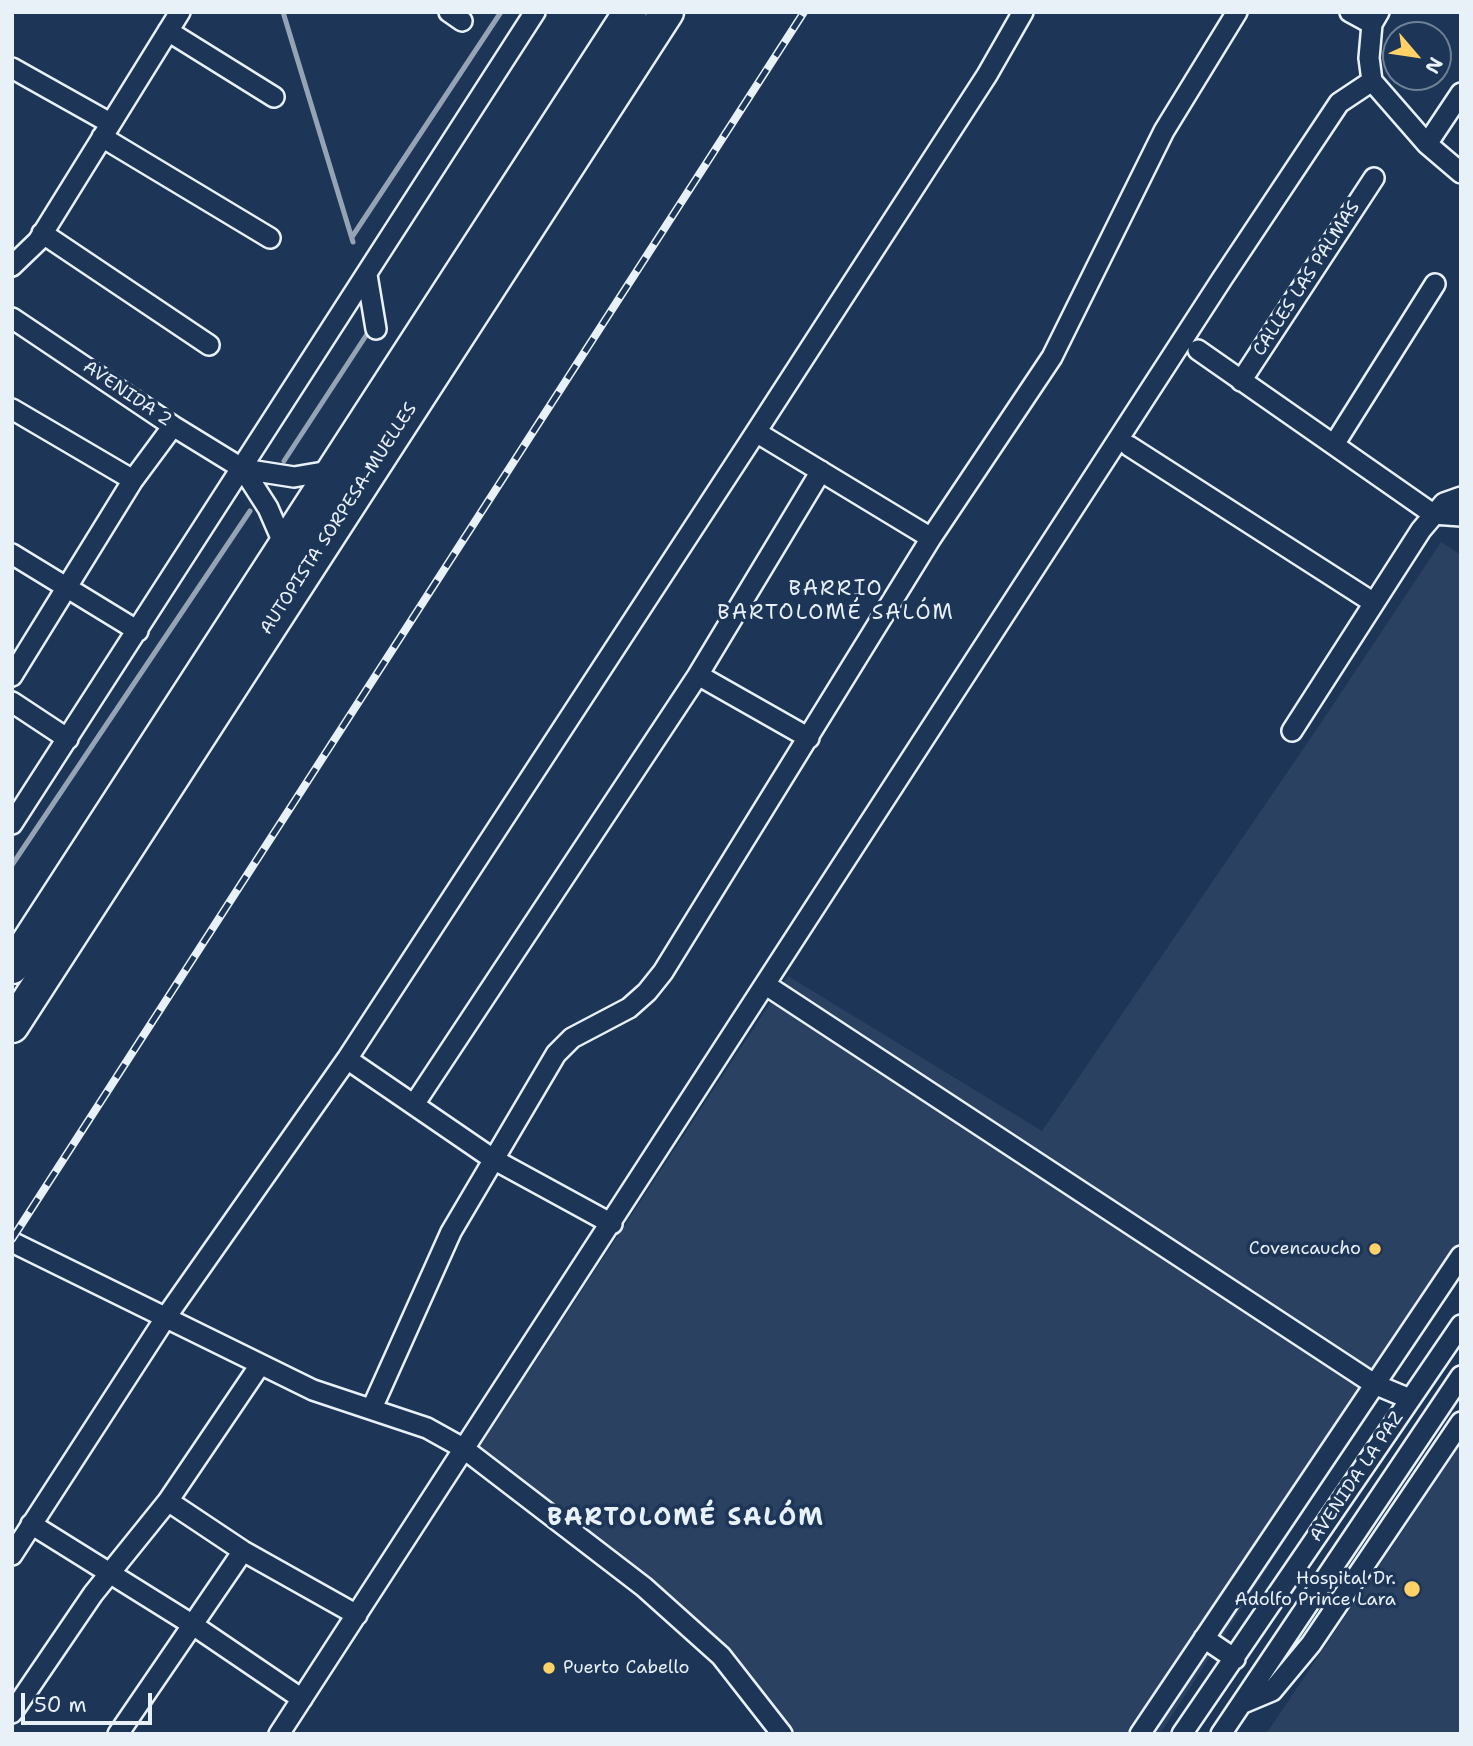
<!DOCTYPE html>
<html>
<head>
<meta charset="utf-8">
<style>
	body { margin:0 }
	#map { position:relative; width:1473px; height:1746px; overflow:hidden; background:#1d3557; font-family:"Shantell Sans",sans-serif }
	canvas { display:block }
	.frame { position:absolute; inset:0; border:14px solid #e8f1f8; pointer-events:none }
	.north { position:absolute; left:1382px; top:21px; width:70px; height:70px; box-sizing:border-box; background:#1d3557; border:2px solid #6e8097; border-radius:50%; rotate:119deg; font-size:19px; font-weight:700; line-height:28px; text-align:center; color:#e8f1f8 }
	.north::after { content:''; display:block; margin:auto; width:24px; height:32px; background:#ffd166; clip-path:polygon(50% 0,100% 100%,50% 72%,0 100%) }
	.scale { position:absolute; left:21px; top:1693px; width:131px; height:32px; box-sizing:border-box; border:4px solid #e8f1f8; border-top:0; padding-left:9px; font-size:21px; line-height:24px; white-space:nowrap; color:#e8f1f8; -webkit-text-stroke:5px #1d3557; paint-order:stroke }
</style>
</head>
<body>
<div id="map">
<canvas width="1473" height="1746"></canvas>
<div class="frame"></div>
<div class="north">N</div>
<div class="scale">50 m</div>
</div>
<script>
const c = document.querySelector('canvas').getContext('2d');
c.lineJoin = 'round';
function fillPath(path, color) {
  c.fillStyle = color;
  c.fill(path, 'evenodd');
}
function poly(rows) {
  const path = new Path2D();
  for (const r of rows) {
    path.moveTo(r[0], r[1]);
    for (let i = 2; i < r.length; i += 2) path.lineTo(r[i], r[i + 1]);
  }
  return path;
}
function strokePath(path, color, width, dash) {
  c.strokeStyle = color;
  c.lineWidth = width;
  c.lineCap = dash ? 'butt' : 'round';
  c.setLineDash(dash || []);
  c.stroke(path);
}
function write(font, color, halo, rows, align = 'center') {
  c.font = font + ' "Shantell Sans",sans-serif';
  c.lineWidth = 7;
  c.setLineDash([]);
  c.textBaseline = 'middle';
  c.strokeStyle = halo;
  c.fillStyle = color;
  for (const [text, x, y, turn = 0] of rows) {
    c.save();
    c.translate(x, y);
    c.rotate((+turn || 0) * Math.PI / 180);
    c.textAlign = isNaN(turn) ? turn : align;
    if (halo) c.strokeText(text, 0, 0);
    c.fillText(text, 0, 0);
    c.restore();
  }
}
const built = poly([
	[1441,542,1461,555,1461,1269,1160,1734,794,1734,732,1657,476,1452,788,976,1042,1131,1325,717],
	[1461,1444,1461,1734,1266,1734]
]);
const stream = poly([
	[283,12,353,242],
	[352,237,501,12],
	[284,461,371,328],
	[12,865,250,511]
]);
const street = poly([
	[449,12,462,21],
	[1350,12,1372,24],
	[168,31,274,97],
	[12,68,110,123],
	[1372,81,1427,144,1461,173],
	[102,137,270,238],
	[1427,144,1461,93],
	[42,233,209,345],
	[12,266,38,241,180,12],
	[367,275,376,329],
	[12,318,173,426,243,469,294,477,335,470],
	[1198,350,1433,514,1461,516],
	[1241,381,1374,178],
	[12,409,133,480],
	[756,432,931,538],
	[1335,443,1435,284],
	[1129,446,1374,603],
	[243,469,268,508,285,547],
	[12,554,138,631],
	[698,675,809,738],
	[12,676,133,480,173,426],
	[12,702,68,739],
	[1292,731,1421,530,1444,503,1461,497],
	[12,824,535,12],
	[766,985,1374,1384,1410,1399],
	[347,1059,493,1159,612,1224],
	[415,1103,698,675,821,471],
	[12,1242,313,1390,427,1428,463,1448,644,1587,721,1656,782,1734],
	[372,1408,451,1232,556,1054,572,1038,629,1008,647,992,663,972,931,538,1052,357,1164,131,1237,12],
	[168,1501,243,1551,357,1615],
	[31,1524,193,1625,302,1699],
	[12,1555,166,1317,347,1059,756,432,987,75,1023,12],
	[1204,1638,1235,1659],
	[1241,1704,1272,1691,1311,1644,1461,1422],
	[12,1713,93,1594,168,1501,260,1365],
	[118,1734,243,1551],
	[279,1734,1222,279,1339,103,1372,81,1369,58,1372,24,1379,12],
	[1140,1734,1461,1256],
	[1182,1734,1461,1325],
	[1221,1734,1461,1376]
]);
const primary = poly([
	[12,967,630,12],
	[12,1026,667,12]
]);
const rail = poly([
	[12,1239,804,12]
]);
const markers = [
	[1375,1249,7,"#ffd166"],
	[1412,1589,9,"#ffd166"],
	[549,1668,7,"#ffd166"]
];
const streetNames = [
	["CALLES LAS PALMAS",1307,279,-57],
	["AVENIDA 2",127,394,34],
	["AUTOPISTA SORPESA-MUELLES",339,519,-57],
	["AVENIDA LA PAZ",1357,1477,-56]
];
const poiNames = [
	["Covencaucho",1361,1249],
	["Hospital Dr.",1396,1579],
	["Adolfo Prince Lara",1396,1600],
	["Puerto Cabello",563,1668,"left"]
];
const quarterNames = [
	["BARRIO",836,590],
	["BARTOLOMÉ SALÓM",836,614]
];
const districtNames = [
	["BARTOLOMÉ SALÓM",686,1519]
];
fillPath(built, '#2a4162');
strokePath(stream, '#95a4b5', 5);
strokePath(street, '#e8f1f8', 24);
strokePath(primary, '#e8f1f8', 37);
strokePath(street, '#1d3557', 19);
strokePath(primary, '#1d3557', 32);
strokePath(rail, '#e8f1f8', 8);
strokePath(rail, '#1d3557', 5, [16]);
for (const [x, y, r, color] of markers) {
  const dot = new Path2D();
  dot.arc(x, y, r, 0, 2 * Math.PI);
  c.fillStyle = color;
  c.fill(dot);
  strokePath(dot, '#1d3557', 2.5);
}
write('18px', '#e8f1f8', '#1d3557', streetNames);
write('18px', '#e8f1f8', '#1d3557', poiNames, 'right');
c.letterSpacing = '2px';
write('21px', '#e8f1f8', '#1d3557', quarterNames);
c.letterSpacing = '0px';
c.letterSpacing = '2px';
write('bold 24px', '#e8f1f8', '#1d3557', districtNames);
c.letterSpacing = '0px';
</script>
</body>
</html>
